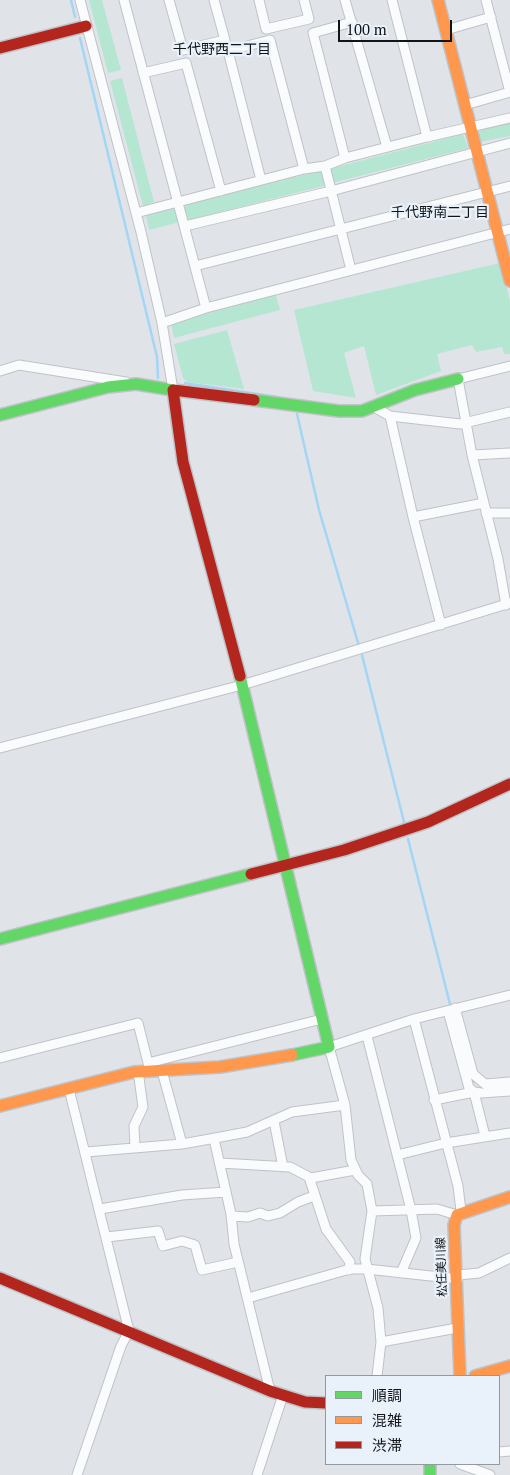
<!DOCTYPE html>
<html>
<head>
<meta charset="utf-8">
<style>
	body { margin:0 }
	#map { position:relative; width:510px; height:1475px; overflow:hidden; background:#e0e4e9; font-family:"PT Serif","Noto Sans JP",serif }
	canvas { display:block }
	.legend { position:absolute; left:325px; top:1375px; width:175px; height:90px; box-sizing:border-box; background:#e9f1fa; border:1px solid #9399a0; margin:0; padding:6px 9px; list-style:none; font-size:15px; color:#121518 }
	.legend li { display:flex; align-items:center; gap:10px; height:25px }
	.legend b { width:25px; border:1px solid #9399a0 }
	.scale { position:absolute; left:338px; top:20px; width:114px; height:22px; box-sizing:border-box; border:2px solid #121518; border-top:0; padding-left:6px; font-size:15px; line-height:18px; white-space:nowrap; color:#121518; -webkit-text-stroke:4px #e9f1fa; paint-order:stroke }
</style>
</head>
<body>
<div id="map">
<canvas width="510" height="1475"></canvas>
<ul class="legend">
<li><b style="height:6px;background:#63d668"></b>順調</li>
<li><b style="height:6px;background:#ff974d"></b>混雑</li>
<li><b style="height:6px;background:#b3261e"></b>渋滞</li>
</ul>
<div class="scale">100 m</div>
</div>
<script>
const c = document.querySelector('canvas').getContext('2d');
c.lineJoin = 'round';
function fillPath(path, color) {
  c.fillStyle = color;
  c.fill(path, 'evenodd');
}
function poly(rows) {
  const path = new Path2D();
  for (const r of rows) {
    path.moveTo(r[0], r[1]);
    for (let i = 2; i < r.length; i += 2) path.lineTo(r[i], r[i + 1]);
  }
  return path;
}
function strokePath(path, color, width, dash) {
  c.strokeStyle = color;
  c.lineWidth = width;
  c.lineCap = dash ? 'butt' : 'round';
  c.setLineDash(dash || []);
  c.stroke(path);
}
function write(font, color, halo, rows, align = 'center') {
  c.font = font + ' "PT Serif","Noto Sans JP",serif';
  c.lineWidth = 4.5;
  c.setLineDash([]);
  c.textBaseline = 'middle';
  c.strokeStyle = halo;
  c.fillStyle = color;
  for (const [text, x, y, turn = 0] of rows) {
    c.save();
    c.translate(x, y);
    c.rotate((+turn || 0) * Math.PI / 180);
    c.textAlign = isNaN(turn) ? turn : align;
    if (halo) c.strokeText(text, 0, 0);
    c.fillText(text, 0, 0);
    c.restore();
  }
}
const green = poly([
	[89,0,102,0,121,70,108,73],
	[122,78,154,202,143,206,110,81],
	[510,123,510,136,479,142,478,135,481,130],
	[463,134,468,148,465,149,332,183,329,169],
	[323,170,327,185,189,220,187,219,184,209,187,204],
	[173,208,176,210,180,222,149,230,146,216],
	[500,263,510,301,510,354,504,354,502,347,476,352,472,345,437,354,441,371,376,395,364,346,344,353,356,398,313,391,294,310],
	[275,292,280,310,174,338,171,323,220,310,227,305],
	[227,330,244,389,188,382,183,378,174,344]
]);
const stream = poly([
	[71,0,75,17],
	[80,38,157,357,158,378],
	[185,383,277,397],
	[297,414,319,510,359,646],
	[362,655,404,822],
	[408,839,450,1004],
	[470,1078,484,1088]
]);
const street = poly([
	[80,0,141,232,162,323,173,390],
	[124,0,206,308],
	[169,0,183,50,225,40,214,0],
	[259,0,266,29,309,19,304,0],
	[345,0,387,147],
	[392,0,427,137],
	[446,30,491,17],
	[143,73,186,63,221,191],
	[465,105,510,92,486,0],
	[345,158,313,33,352,22],
	[325,166,351,270],
	[261,180,228,51,270,40,304,169],
	[136,213,304,169,325,166,345,158,427,137,510,118],
	[185,226,331,191,510,143],
	[195,266,510,186],
	[162,323,206,308,510,229],
	[0,371,19,365,126,382],
	[374,407,390,416,460,424,510,412],
	[390,416,413,517,441,625],
	[472,455,510,453],
	[486,513,510,513],
	[413,517,484,503],
	[506,605,498,559,472,455,458,379,510,366],
	[0,748,242,685,510,603],
	[455,1008,473,1074,485,1084,510,1082],
	[448,1011,469,1088,474,1092,481,1093,510,1091],
	[414,1019,458,1186,461,1211],
	[367,1036,411,1210,416,1238,401,1273],
	[0,1058,138,1023,150,1071],
	[148,1063,322,1019],
	[162,1071,182,1144],
	[69,1089,129,1331,121,1346,77,1475],
	[434,1100,474,1092,485,1136],
	[274,1121,283,1167],
	[214,1139,231,1214,234,1244,270,1391],
	[135,1147,134,1126,143,1107,138,1071],
	[86,1152,182,1144,210,1139,247,1132,292,1112,345,1105],
	[397,1155,446,1143,510,1133],
	[220,1163,290,1167,311,1178,355,1170],
	[309,1177,326,1229,350,1262,349,1270],
	[100,1209,182,1195,226,1192],
	[372,1211,437,1209,457,1215],
	[231,1216,248,1217,260,1213,268,1216,280,1213,298,1202,314,1196],
	[107,1237,158,1231,163,1246,182,1241,195,1245,202,1270,238,1262],
	[458,1275,479,1273,510,1258],
	[248,1298,350,1269,367,1269,458,1279],
	[381,1342,457,1328],
	[377,1376,381,1342,378,1308,365,1259,372,1211,367,1184,358,1175,351,1160,345,1105,329,1047,414,1019,510,995],
	[499,1452,510,1451],
	[460,1464,490,1475],
	[257,1475,283,1395]
]);
const fast = poly([
	[254,400,339,411,362,411,415,390,458,379],
	[0,415,108,387,136,384,173,390],
	[240,676,329,1047,292,1055],
	[0,939,251,874],
	[430,1464,430,1475]
]);
const slow = poly([
	[438,0,510,281],
	[0,1106,134,1072,220,1067,292,1055],
	[460,1376,454,1225,457,1215,510,1197],
	[475,1376,510,1366]
]);
const jam = poly([
	[0,48,86,26],
	[240,676,183,462,173,390,254,400],
	[251,874,344,850,428,822,510,784],
	[0,1278,270,1391,305,1402,326,1403]
]);
const streetNames = [
	["松任美川線",442,1267,-92]
];
const neighbourhoodNames = [
	["千代野西二丁目",222,50],
	["千代野南二丁目",440,213]
];
fillPath(green, '#b5e6d2');
strokePath(stream, '#a3d5f5', 2.5);
strokePath(street, '#bfc2c6', 11);
strokePath(fast, '#bfc2c6', 14);
strokePath(slow, '#bfc2c6', 14);
strokePath(jam, '#bfc2c6', 14);
strokePath(street, '#fafbfc', 9);
strokePath(fast, '#63d668', 11);
strokePath(slow, '#ff974d', 11);
strokePath(jam, '#b3261e', 11);
write('12px', '#121518', '#e9f1fa', streetNames);
write('14px', '#121518', '#e9f1fa', neighbourhoodNames);
</script>
</body>
</html>
